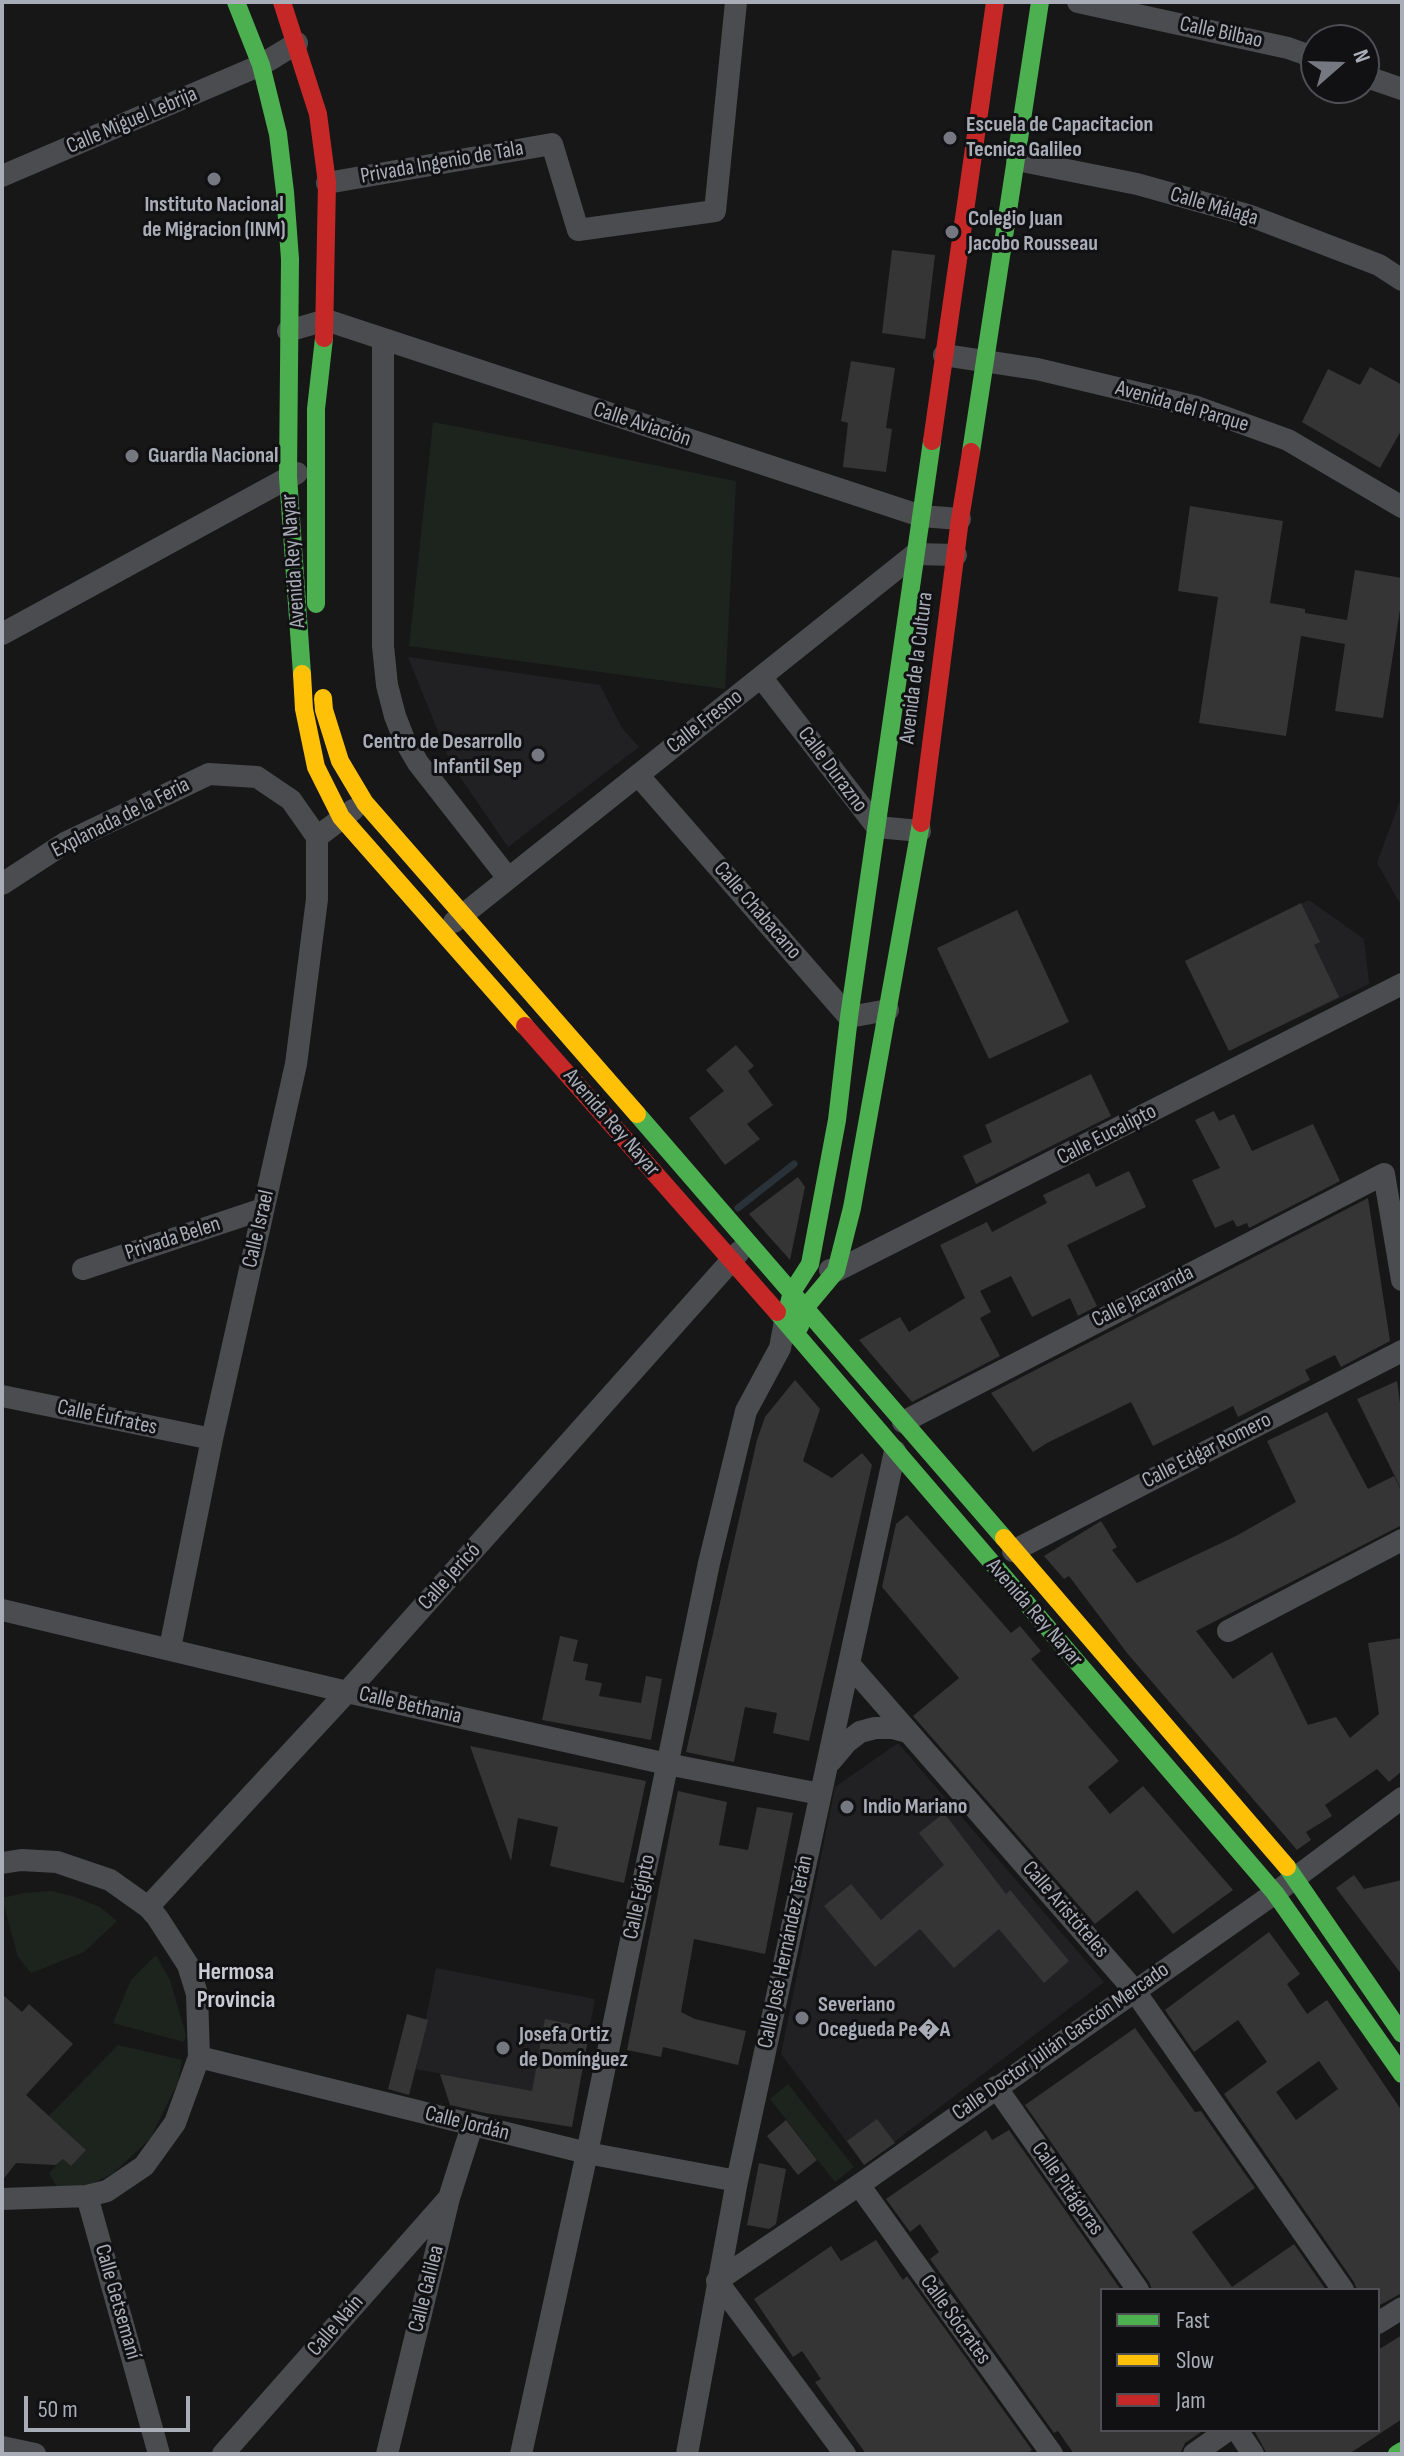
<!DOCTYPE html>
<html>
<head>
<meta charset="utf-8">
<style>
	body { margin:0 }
	#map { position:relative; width:1404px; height:2456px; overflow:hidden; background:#171717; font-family:"Sofia Sans Condensed",sans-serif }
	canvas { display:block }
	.frame { position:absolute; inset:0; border:4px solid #a8adb8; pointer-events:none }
	.legend { position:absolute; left:1100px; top:2288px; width:280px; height:144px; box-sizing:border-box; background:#111113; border:2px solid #4d4f55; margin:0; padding:10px 14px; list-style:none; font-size:24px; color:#a8adb8 }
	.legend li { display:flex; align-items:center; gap:16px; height:40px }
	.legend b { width:40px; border:2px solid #4d4f55 }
	.north { position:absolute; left:1300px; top:24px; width:80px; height:80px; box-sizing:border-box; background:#111113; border:2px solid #4d4f55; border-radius:50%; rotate:70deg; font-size:22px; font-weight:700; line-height:32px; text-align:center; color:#a8adb8 }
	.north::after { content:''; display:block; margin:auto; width:28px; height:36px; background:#757880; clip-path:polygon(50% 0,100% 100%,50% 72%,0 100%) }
	.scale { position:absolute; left:24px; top:2396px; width:166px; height:36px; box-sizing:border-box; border:4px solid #a8adb8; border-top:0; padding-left:10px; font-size:24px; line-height:28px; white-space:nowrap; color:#a8adb8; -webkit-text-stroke:6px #111113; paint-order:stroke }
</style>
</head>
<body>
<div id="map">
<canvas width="1404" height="2456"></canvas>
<div class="frame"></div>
<ul class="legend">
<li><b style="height:10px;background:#4caf50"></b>Fast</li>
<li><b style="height:10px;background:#ffc107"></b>Slow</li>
<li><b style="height:10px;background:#c62828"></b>Jam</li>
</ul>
<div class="north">N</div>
<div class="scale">50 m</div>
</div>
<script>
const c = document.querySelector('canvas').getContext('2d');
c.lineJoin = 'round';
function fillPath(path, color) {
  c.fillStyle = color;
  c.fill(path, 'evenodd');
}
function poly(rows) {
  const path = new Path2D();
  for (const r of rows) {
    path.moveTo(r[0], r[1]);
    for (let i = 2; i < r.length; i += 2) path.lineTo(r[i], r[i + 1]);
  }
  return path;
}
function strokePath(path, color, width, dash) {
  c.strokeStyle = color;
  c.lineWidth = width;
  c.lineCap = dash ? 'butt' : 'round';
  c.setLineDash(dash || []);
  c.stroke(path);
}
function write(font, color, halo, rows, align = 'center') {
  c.font = font + ' "Sofia Sans Condensed",sans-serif';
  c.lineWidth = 6;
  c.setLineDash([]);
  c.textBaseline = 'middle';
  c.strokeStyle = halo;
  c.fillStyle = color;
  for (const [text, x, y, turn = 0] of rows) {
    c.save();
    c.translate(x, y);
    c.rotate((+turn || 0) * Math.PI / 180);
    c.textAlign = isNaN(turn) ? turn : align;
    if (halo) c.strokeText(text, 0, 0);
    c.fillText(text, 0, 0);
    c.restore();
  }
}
const built = poly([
	[408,657,600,685,622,728,639,747,508,847,451,764],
	[1402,795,1402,907,1377,863],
	[1309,900,1364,939,1369,984,1229,1051,1185,961],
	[898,1743,1104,1982,864,2165,781,2054,835,1787],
	[436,1968,595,1999,576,2100,416,2069]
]);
const green = poly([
	[433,422,736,481,725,689,409,646],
	[52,1891,75,1897,100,1907,117,1921,84,1952,31,1973,18,1957,2,1898,24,1893],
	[156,1955,170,1980,186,2035,184,2042,113,2023,131,1980],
	[118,2045,182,2060,178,2082,150,2139,112,2174,89,2185,58,2189,49,2173,63,2159,86,2150,49,2116],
	[788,2084,854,2167,835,2182,770,2099]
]);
const stream = poly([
	[738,1208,794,1164]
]);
const building = poly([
	[892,250,935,255,925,339,882,333],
	[851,361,895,368,886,428,892,429,886,472,843,467,848,423,841,421],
	[1370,367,1402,385,1402,429,1380,468,1302,422,1328,369,1360,385],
	[1190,506,1283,521,1270,603,1305,609,1305,613,1347,620,1355,570,1402,578,1402,597,1383,718,1335,711,1345,644,1301,636,1286,736,1199,723,1218,597,1178,591],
	[1301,903,1320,942,1314,945,1339,997,1229,1051,1185,961],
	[1017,910,1069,1022,989,1059,937,948],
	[736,1045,754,1066,748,1071,773,1105,747,1124,760,1139,725,1165,689,1118,724,1091,706,1070],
	[1091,1074,1111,1116,976,1184,963,1156,992,1142,985,1125],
	[1214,1111,1219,1121,1234,1114,1252,1151,1313,1124,1340,1181,1249,1228,1247,1223,1237,1227,1233,1220,1215,1228,1192,1180,1220,1168,1195,1120],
	[1129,1171,1146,1207,1067,1245,1097,1306,1078,1316,1070,1298,1032,1317,1011,1276,980,1291,991,1312,980,1318,1000,1356,912,1402,859,1340,900,1317,909,1332,965,1298,940,1245,987,1222,992,1232,1047,1203,1043,1195,1089,1173,1096,1187],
	[798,1177,805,1187,790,1260,749,1214],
	[1368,1198,1390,1341,1341,1367,1335,1355,1305,1370,1310,1380,1238,1417,1233,1406,1153,1446,1131,1402,1047,1443,1033,1452,991,1393],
	[795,1380,820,1409,803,1461,832,1478,862,1453,872,1465,809,1741,773,1733,777,1713,745,1707,734,1762,686,1752,757,1440,765,1417],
	[1397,1381,1402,1418,1402,1491,1357,1399],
	[1327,1412,1368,1489,1394,1476,1402,1492,1402,1525,1196,1631,1233,1679,1272,1652,1308,1725,1336,1717,1350,1738,1379,1714,1368,1643,1402,1638,1402,1771,1389,1782,1377,1769,1325,1805,1332,1816,1306,1832,1311,1840,1297,1850,1127,1653,1069,1576,1064,1579,1044,1556,1101,1521,1117,1547,1112,1550,1137,1583,1236,1536,1296,1502,1267,1441],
	[907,1515,1011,1633,1020,1626,1041,1651,1031,1659,1119,1761,1088,1787,1110,1814,1143,1786,1233,1890,1173,1934,1137,1890,1095,1924,968,1779,913,1716,959,1678,882,1587,896,1524],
	[560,1636,578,1640,573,1661,588,1664,585,1680,602,1683,599,1696,641,1703,646,1676,662,1679,651,1740,542,1720],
	[470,1746,646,1781,624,1883,550,1866,558,1827,518,1818,511,1861],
	[678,1791,727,1802,719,1845,748,1850,757,1807,793,1813,765,1954,694,1939,681,2012,695,2019,746,2031,738,2065,663,2047,661,2057,627,2050],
	[944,1813,1006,1894,1010,1890,1069,1961,1044,1983,999,1929,954,1968,920,1929,875,1967,824,1906,851,1884,881,1920,944,1865,919,1833],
	[1354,1875,1364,1889,1402,1880,1402,1975,1336,1888],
	[1269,1932,1300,1974,1287,1984,1307,2014,1327,2000,1402,2111,1402,2293,1378,2306,1378,2290,1357,2290,1354,2282,1224,2094,1267,2062,1238,2020,1194,2052,1165,2010],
	[1319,2061,1338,2089,1296,2120,1276,2092],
	[2,1994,22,2012,29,2004,73,2044,26,2095,86,2150,71,2166,63,2159,56,2165,16,2163,2,2181],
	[407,2014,428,2020,409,2095,388,2089],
	[545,2019,590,2028,572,2127,485,2113,450,2105,440,2074,532,2091],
	[1135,2028,1195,2112,1201,2111,1255,2188,1192,2232,1232,2287,1294,2244,1326,2290,1152,2290,1149,2282,1025,2105],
	[877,2119,895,2143,864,2165,847,2141],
	[786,2120,817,2160,798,2175,767,2136],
	[986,2130,992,2140,1009,2130,1121,2290,1102,2290,1102,2430,1204,2430,1185,2443,1180,2454,1074,2454,1058,2431,1054,2433,930,2259,939,2252,920,2224,910,2232,886,2199],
	[759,2163,786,2169,776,2224,769,2229,747,2225],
	[876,2240,903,2280,907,2276,1032,2450,1027,2454,866,2454,815,2382,821,2379,802,2351,793,2357,754,2299,831,2246,841,2261],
	[1402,2335,1402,2419,1349,2454,1267,2454,1254,2430,1378,2430,1378,2350]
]);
const street = poly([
	[1078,2,1288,48,1316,58],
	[1364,76,1402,89],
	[1017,160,1137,184,1248,215,1379,265,1402,280],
	[2,176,261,65,297,43],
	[327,183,552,144,578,230,715,211,736,2],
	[288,331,326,320,921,516,960,519],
	[383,339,383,646,387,685,395,716,404,739,418,763,508,878],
	[944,355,1037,369,1197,407,1288,440,1402,507],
	[2,634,297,473],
	[761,677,877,827,920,831],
	[638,775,849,1017,888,1010],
	[2,884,65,843,209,774,257,777,291,800,317,837],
	[454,922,915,554,956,555],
	[83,1269,263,1209],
	[830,1270,836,1271,1402,984],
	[2,1396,212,1439],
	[903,1422,1384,1174,1402,1280],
	[1013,1551,1402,1351],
	[2,1610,347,1692,667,1764,820,1794],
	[1228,1631,1402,1540],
	[170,1648,212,1439,296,1064,317,899,317,837,353,810],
	[849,1664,1134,1990,1343,2290],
	[831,1761,847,1742,860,1732,875,1728,893,1728,908,1732],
	[2,1863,21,1860,57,1862,110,1880,148,1907,157,1917,188,1965,197,1994,199,2057,175,2123,144,2166,107,2191,87,2196,2,2199],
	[148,1907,347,1692,739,1252],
	[199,2057,587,2153,737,2181],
	[996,2087,1138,2290],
	[859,2185,1052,2454],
	[87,2196,159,2454],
	[1378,2323,1402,2308],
	[1237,2430,1253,2454],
	[2,2447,35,2454],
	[223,2454,449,2198],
	[387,2454,449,2198,472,2126],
	[521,2454,587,2153,709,1563,746,1411,780,1348,785,1321],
	[687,2454,737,2181,895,1451],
	[845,2454,717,2281,859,2185,1275,1893,1402,1798],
	[1194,2454,1228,2430]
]);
const fast = poly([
	[236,2,261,65,278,134,285,192,290,259,288,477,302,674],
	[971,452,1040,2],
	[316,604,316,409,324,338],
	[637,1114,1004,1538],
	[787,1311,792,1292,810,1264,837,1120,849,1017,932,441],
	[777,1312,1275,1893,1402,2074],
	[800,1326,805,1308,836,1271,852,1208,921,823],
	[1287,1867,1402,2034],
	[1397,2454,1402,2451]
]);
const slow = poly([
	[302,674,304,709,316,767,341,817,525,1026],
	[323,698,324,710,340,761,365,803,637,1114],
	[1004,1538,1287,1867]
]);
const jam = poly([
	[282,2,318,114,327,183,324,338],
	[932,441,995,2],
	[921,823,960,519,971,452],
	[525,1026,777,1312]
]);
const markers = [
	[950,138,8,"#757880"],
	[214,179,8,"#757880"],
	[952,232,8,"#757880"],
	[132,456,8,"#757880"],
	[538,755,8,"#757880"],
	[847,1807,8,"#757880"],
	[802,2018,8,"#757880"],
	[503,2048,8,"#757880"]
];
const streetNames = [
	["Calle Bilbao",1221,33,12],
	["Calle Miguel Lebrija",132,121,-23],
	["Privada Ingenio de Tala",442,163,-10],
	["Calle Málaga",1214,207,16],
	["Avenida del Parque",1182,407,16],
	["Calle Aviación",642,425,18],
	["Avenida Rey Nayar",294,561,-94],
	["Avenida de la Cultura",917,668,-83],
	["Calle Fresno",705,722,-38],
	["Calle Durazno",832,770,53],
	["Explanada de la Feria",121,818,-27],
	["Calle Chabacano",757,911,49],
	["Avenida Rey Nayar",611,1123,49],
	["Calle Eucalipto",1107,1135,-27],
	["Calle Israel",259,1229,-77],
	["Privada Belen",173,1239,-18],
	["Calle Jacaranda",1143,1297,-27],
	["Calle Éufrates",107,1418,12],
	["Calle Edgar Romero",1207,1451,-27],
	["Calle Jericó",450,1577,-48],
	["Avenida Rey Nayar",1034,1613,49],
	["Calle Bethania",410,1706,13],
	["Calle Egipto",640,1897,-78],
	["Calle Aristóteles",1065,1910,49],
	["Calle José Hernández Terán",786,1952,-78],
	["Calle Doctor Julián Gascón Mercado",1061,2042,-35],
	["Calle Jordán",467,2124,14],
	["Calle Pitágoras",1067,2189,55],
	["Calle Galilea",427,2289,-76],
	["Calle Getsemaní",117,2302,74],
	["Calle Sócrates",955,2320,54],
	["Calle Naín",336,2326,-49]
];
const poiNames = [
	["Escuela de Capacitacion",966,125],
	["Tecnica Galileo",966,150],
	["Instituto Nacional",214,205,"center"],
	["de Migracion (INM)",214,230,"center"],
	["Colegio Juan",968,219],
	["Jacobo Rousseau",968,244],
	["Guardia Nacional",148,456],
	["Centro de Desarrollo",522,742,"right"],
	["Infantil Sep",522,767,"right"],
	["Indio Mariano",863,1807],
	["Severiano",818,2005],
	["Ocegueda Pe�A",818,2030],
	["Josefa Ortiz",519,2035],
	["de Domínguez",519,2060]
];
const neighbourhoodNames = [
	["Hermosa",236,1973],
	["Provincia",236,2001]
];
fillPath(built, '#212123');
fillPath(green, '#1d241e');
strokePath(stream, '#2a3239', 7);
fillPath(building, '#353536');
strokePath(street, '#4b4c50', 22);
strokePath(fast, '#4caf50', 18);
strokePath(slow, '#ffc107', 18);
strokePath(jam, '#c62828', 18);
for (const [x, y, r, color] of markers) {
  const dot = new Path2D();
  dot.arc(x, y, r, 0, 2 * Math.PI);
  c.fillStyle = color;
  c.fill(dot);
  strokePath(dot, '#111113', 3);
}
write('22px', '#a8adb8', '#111113', streetNames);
write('bold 22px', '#a8adb8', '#111113', poiNames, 'left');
write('bold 24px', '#c9ccd4', '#111113', neighbourhoodNames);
</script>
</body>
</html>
